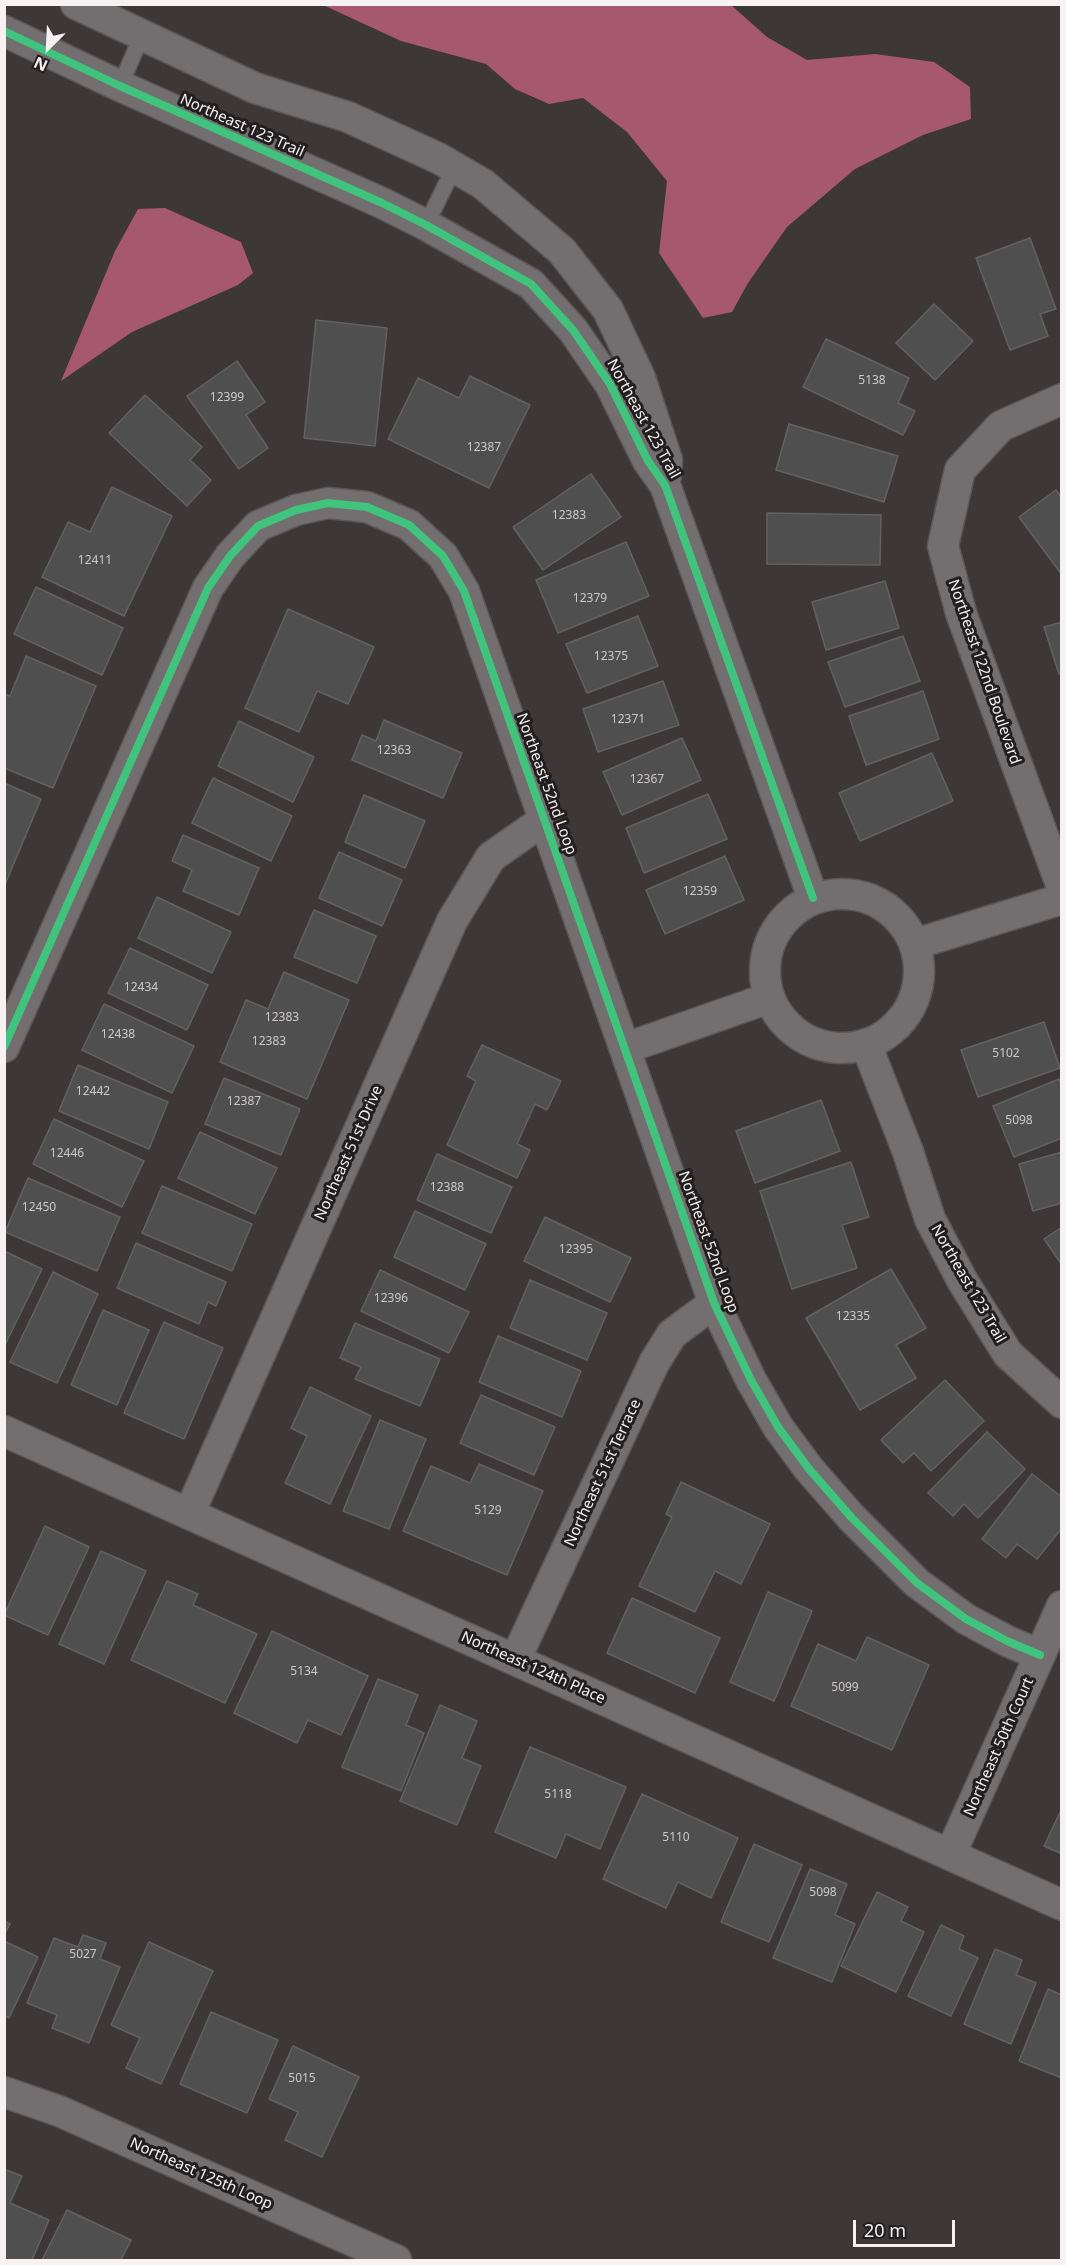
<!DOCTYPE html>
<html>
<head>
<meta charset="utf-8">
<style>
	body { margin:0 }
	#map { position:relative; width:1066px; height:2265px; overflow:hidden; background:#3d3738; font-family:"Noto Sans",sans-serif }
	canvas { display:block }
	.frame { position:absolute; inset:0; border:6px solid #f7f1f2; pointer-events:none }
	.north { position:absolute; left:18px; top:18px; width:60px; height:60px; -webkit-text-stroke:4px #221e1f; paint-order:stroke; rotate:204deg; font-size:16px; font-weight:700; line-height:24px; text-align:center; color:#f7f1f2 }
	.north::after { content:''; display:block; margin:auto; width:21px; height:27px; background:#f7f1f2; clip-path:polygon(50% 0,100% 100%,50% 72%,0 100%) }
	.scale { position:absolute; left:853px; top:2220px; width:102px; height:27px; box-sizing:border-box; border:3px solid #f7f1f2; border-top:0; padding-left:8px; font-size:18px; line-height:21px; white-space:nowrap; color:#f7f1f2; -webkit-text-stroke:4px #221e1f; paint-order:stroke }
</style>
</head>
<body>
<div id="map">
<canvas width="1066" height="2265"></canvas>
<div class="frame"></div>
<div class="north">N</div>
<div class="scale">20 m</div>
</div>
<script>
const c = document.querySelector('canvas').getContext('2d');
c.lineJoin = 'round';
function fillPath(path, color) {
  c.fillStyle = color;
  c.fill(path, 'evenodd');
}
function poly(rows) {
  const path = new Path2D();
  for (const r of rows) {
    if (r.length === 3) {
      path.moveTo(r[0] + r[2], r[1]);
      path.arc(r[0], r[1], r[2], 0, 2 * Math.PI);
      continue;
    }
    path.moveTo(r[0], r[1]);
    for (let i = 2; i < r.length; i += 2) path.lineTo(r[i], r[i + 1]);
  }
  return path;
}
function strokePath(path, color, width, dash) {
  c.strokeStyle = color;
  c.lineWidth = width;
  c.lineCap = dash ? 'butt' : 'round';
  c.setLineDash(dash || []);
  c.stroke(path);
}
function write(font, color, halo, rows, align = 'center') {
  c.font = font + ' "Noto Sans",sans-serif';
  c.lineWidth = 6;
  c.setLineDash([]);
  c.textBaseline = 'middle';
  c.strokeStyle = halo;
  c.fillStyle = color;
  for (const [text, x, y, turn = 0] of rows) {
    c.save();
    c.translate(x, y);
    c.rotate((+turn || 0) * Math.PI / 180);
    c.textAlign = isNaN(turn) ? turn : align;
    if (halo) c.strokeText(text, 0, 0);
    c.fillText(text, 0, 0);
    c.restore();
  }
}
const water = poly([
	[323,5,731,5,767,37,807,60,875,54,934,62,970,87,971,119,923,135,855,169,787,227,748,283,732,312,703,318,659,253,667,181,627,132,583,98,549,104,515,89,486,64,401,41],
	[165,208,241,242,253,273,238,285,132,332,61,381,115,251,138,209]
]);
const building = poly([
	[1030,238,1056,309,1040,314,1048,336,1010,350,976,258,1030,238],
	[934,304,973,341,935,380,896,343,934,304],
	[316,320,387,328,375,446,304,438,316,320],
	[826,339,909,378,898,403,915,411,903,435,803,387,826,339],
	[237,361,265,402,246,415,268,448,239,469,187,396,237,361],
	[470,376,530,405,489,488,388,439,418,378,459,398,470,376],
	[145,395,202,447,190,460,211,480,187,506,109,433,145,395],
	[789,424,898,456,884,502,776,470,789,424],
	[591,474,621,517,543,570,513,527,591,474],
	[112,487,172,516,124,616,42,577,68,522,90,532,112,487],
	[1056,490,1062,498,1062,575,1019,517,1056,490],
	[767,513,881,515,880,565,767,564,767,513],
	[626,542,649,596,558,633,536,580,626,542],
	[885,581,899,628,826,650,812,602,885,581],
	[36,587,123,628,102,675,14,634,36,587],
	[288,609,374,647,348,704,317,691,299,732,245,708,288,609],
	[638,616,658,666,587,693,566,644,638,616],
	[1062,622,1062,673,1059,674,1044,627,1062,622],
	[903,636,920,681,845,707,828,662,903,636],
	[26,656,96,686,53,788,4,768,4,694,10,696,26,656],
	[663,681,679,725,598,752,583,709,663,681],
	[923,691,939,739,866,765,849,716,923,691],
	[384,720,462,753,443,798,352,760,362,735,376,741,384,720],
	[239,721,314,757,293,802,218,766,239,721],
	[682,738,701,780,622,815,603,772,682,738],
	[932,753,953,801,860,841,839,793,932,753],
	[213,778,292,816,271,861,192,823,213,778],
	[4,783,41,799,4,887,4,783],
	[708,794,727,839,644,873,626,828,708,794],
	[364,795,425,821,405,868,345,842,364,795],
	[183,835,259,868,239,915,183,891,192,870,172,861,183,835],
	[339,852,402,880,382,926,319,898,339,852],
	[725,856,744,900,665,934,646,890,725,856],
	[157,897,231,932,212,973,138,938,157,897],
	[314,910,376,936,357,983,294,957,314,910],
	[130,948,208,985,187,1030,108,993,130,948],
	[284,972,349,1000,307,1099,220,1062,246,1000,268,1009,284,972],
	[104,1004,194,1046,172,1093,82,1050,104,1004],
	[1044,1022,1060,1068,978,1097,961,1050,1044,1022],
	[482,1045,561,1081,547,1110,535,1104,517,1144,530,1150,517,1178,447,1145,476,1081,467,1076,482,1045],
	[78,1065,168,1102,149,1149,59,1111,78,1065],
	[224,1078,300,1109,281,1155,205,1124,224,1078],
	[1059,1079,1062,1086,1062,1138,1014,1157,993,1106,1059,1079],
	[821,1100,840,1151,755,1183,736,1131,821,1100],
	[54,1119,144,1161,122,1207,33,1164,54,1119],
	[200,1132,277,1168,255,1214,178,1178,200,1132],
	[1062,1152,1062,1203,1033,1211,1019,1164,1062,1152],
	[437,1154,512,1187,491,1233,417,1200,437,1154],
	[851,1162,869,1217,842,1225,857,1268,792,1289,760,1191,851,1162],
	[28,1178,120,1217,97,1271,5,1232,28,1178],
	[162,1186,252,1224,232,1271,142,1233,162,1186],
	[415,1211,486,1244,465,1290,394,1257,415,1211],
	[545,1217,631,1258,610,1302,524,1261,545,1217],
	[1062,1227,1062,1265,1044,1239,1062,1227],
	[136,1243,226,1282,216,1306,208,1302,199,1324,117,1288,136,1243],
	[4,1251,42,1269,4,1347,4,1251],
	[891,1269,926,1328,896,1345,916,1378,860,1410,806,1318,891,1269],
	[380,1270,469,1312,449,1353,361,1311,380,1270],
	[53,1272,98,1294,57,1383,10,1362,53,1272],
	[530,1280,607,1313,587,1360,510,1328,530,1280],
	[103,1310,149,1330,117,1405,71,1385,103,1310],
	[164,1322,223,1348,184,1439,124,1413,164,1322],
	[355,1323,440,1359,420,1406,355,1379,361,1367,340,1358,355,1323],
	[498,1336,581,1371,562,1417,479,1382,498,1336],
	[945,1380,984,1421,931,1471,914,1453,903,1463,881,1440,945,1380],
	[310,1387,371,1416,330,1504,285,1483,307,1436,291,1428,310,1387],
	[481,1395,555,1427,534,1475,460,1443,481,1395],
	[380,1420,426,1439,389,1529,343,1511,380,1420],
	[987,1432,1025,1469,978,1518,964,1504,953,1516,928,1493,987,1432],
	[479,1464,543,1491,507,1575,403,1531,431,1466,470,1483,479,1464],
	[1032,1474,1062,1497,1062,1528,1037,1559,1017,1544,1006,1558,982,1539,1032,1474],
	[681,1482,770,1524,741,1584,715,1571,695,1612,639,1586,672,1517,666,1514,681,1482],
	[45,1526,89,1547,48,1635,4,1615,45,1526],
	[101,1551,146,1571,104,1664,59,1644,101,1551],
	[167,1581,198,1594,193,1605,257,1634,225,1703,131,1660,167,1581],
	[768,1592,812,1611,774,1701,730,1682,768,1592],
	[632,1598,720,1638,695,1693,607,1653,632,1598],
	[272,1631,368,1676,341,1735,308,1720,297,1743,234,1713,272,1631],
	[867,1637,929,1665,892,1750,791,1706,818,1644,856,1661,867,1637],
	[378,1679,418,1695,406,1725,424,1733,401,1791,342,1767,378,1679],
	[440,1705,477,1721,462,1758,481,1766,457,1825,400,1801,440,1705],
	[530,1747,626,1787,600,1849,566,1834,556,1858,495,1832,530,1747],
	[642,1794,738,1838,711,1898,678,1882,666,1908,603,1879,642,1794],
	[1062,1808,1062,1854,1044,1846,1062,1808],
	[754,1844,802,1865,769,1942,721,1922,754,1844],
	[810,1869,847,1884,835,1915,855,1924,832,1982,773,1958,810,1869],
	[877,1892,908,1907,901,1921,924,1932,896,1992,841,1966,877,1892],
	[4,1921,10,1924,4,1935,4,1921],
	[941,1925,964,1936,959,1949,978,1958,951,2016,908,1996,941,1925],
	[83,1935,106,1943,100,1959,120,1967,89,2043,52,2028,57,2015,27,2003,54,1938,78,1947,83,1935],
	[4,1941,38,1957,9,2018,4,2015,4,1941],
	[149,1942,213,1971,161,2084,126,2068,140,2038,111,2025,149,1942],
	[995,1949,1022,1960,1016,1975,1036,1983,1011,2044,964,2024,995,1949],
	[1048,1989,1062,1995,1062,2078,1019,2061,1048,1989],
	[211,2012,278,2040,247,2113,180,2084,211,2012],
	[293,2046,359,2077,322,2157,285,2140,298,2112,269,2099,293,2046],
	[4,2169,22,2176,10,2203,49,2220,32,2260,4,2260,4,2169],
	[67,2210,131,2240,121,2260,42,2260,67,2210]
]);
const lane = poly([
	[120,86,142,35],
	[426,225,454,168]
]);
const street = poly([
	[76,4,255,88,348,117,438,158,483,184,562,251,608,310,640,378,667,460,666,476],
	[4,31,120,86,382,203,426,225,531,284,573,330,610,384,648,461,665,485,813,898],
	[1062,399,1001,426,960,470,943,546,961,613,1062,887],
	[842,971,77],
	[915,944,1062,899],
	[866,1044,908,1152,930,1219,962,1280,1008,1354,1062,1403],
	[4,1047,208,588,230,556,258,526,296,510,328,503,367,507,409,525,443,556,464,591,714,1303,751,1380,778,1427,809,1469,851,1517,917,1583,966,1619,1007,1641,1040,1655],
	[626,1048,769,998],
	[4,1431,1062,1905],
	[189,1514,452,921,491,857,544,820],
	[515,1660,654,1363,672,1334,714,1303],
	[950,1855,1062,1606],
	[4,2092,59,2111,396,2260]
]);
const cycleway = poly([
	[4,31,120,86,382,203,426,225,531,284,573,330,610,384,648,461,665,485,813,898],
	[4,1047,208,588,230,556,258,526,296,510,328,503,367,507,409,525,443,556,464,591,714,1303,751,1380,778,1427,809,1469,851,1517,917,1583,966,1619,1007,1641,1040,1655]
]);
const numberNames = [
	["5138",872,381],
	["12399",227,398],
	["12387",484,448],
	["12383",569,516],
	["12411",95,561],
	["12379",590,599],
	["12375",611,657],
	["12371",628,720],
	["12363",394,751],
	["12367",647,780],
	["12359",700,892],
	["12434",141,988],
	["12383",282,1018],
	["12438",118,1035],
	["12383",269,1042],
	["5102",1006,1054],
	["12442",93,1092],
	["12387",244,1102],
	["5098",1019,1121],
	["12446",67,1154],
	["12388",447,1188],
	["12450",39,1208],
	["12395",576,1250],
	["12396",391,1299],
	["12335",853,1317],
	["5129",488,1511],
	["5134",304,1672],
	["5099",845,1688],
	["5118",558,1795],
	["5110",676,1838],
	["5098",823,1893],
	["5027",83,1955],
	["5015",302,2079]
];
const streetNames = [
	["Northeast 123 Trail",242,126,24],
	["Northeast 123 Trail",643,419,61],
	["Northeast 122nd Boulevard",984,672,71],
	["Northeast 52nd Loop",546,784,70],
	["Northeast 51st Drive",349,1153,-66],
	["Northeast 52nd Loop",708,1242,70],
	["Northeast 123 Trail",968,1284,60],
	["Northeast 51st Terrace",603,1473,-65],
	["Northeast 124th Place",533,1668,24],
	["Northeast 50th Court",999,1747,-66],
	["Northeast 125th Loop",201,2174,24]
];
fillPath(water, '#a5586f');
fillPath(building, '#504f50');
strokePath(building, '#626163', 1.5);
strokePath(lane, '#5b5657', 18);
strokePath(street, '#5b5657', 33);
strokePath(lane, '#736e6f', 15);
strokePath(street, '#736e6f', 30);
strokePath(cycleway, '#40c37c', 8);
write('12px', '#cdc8ca', null, numberNames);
write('15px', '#f7f1f2', '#221e1f', streetNames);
</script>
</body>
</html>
